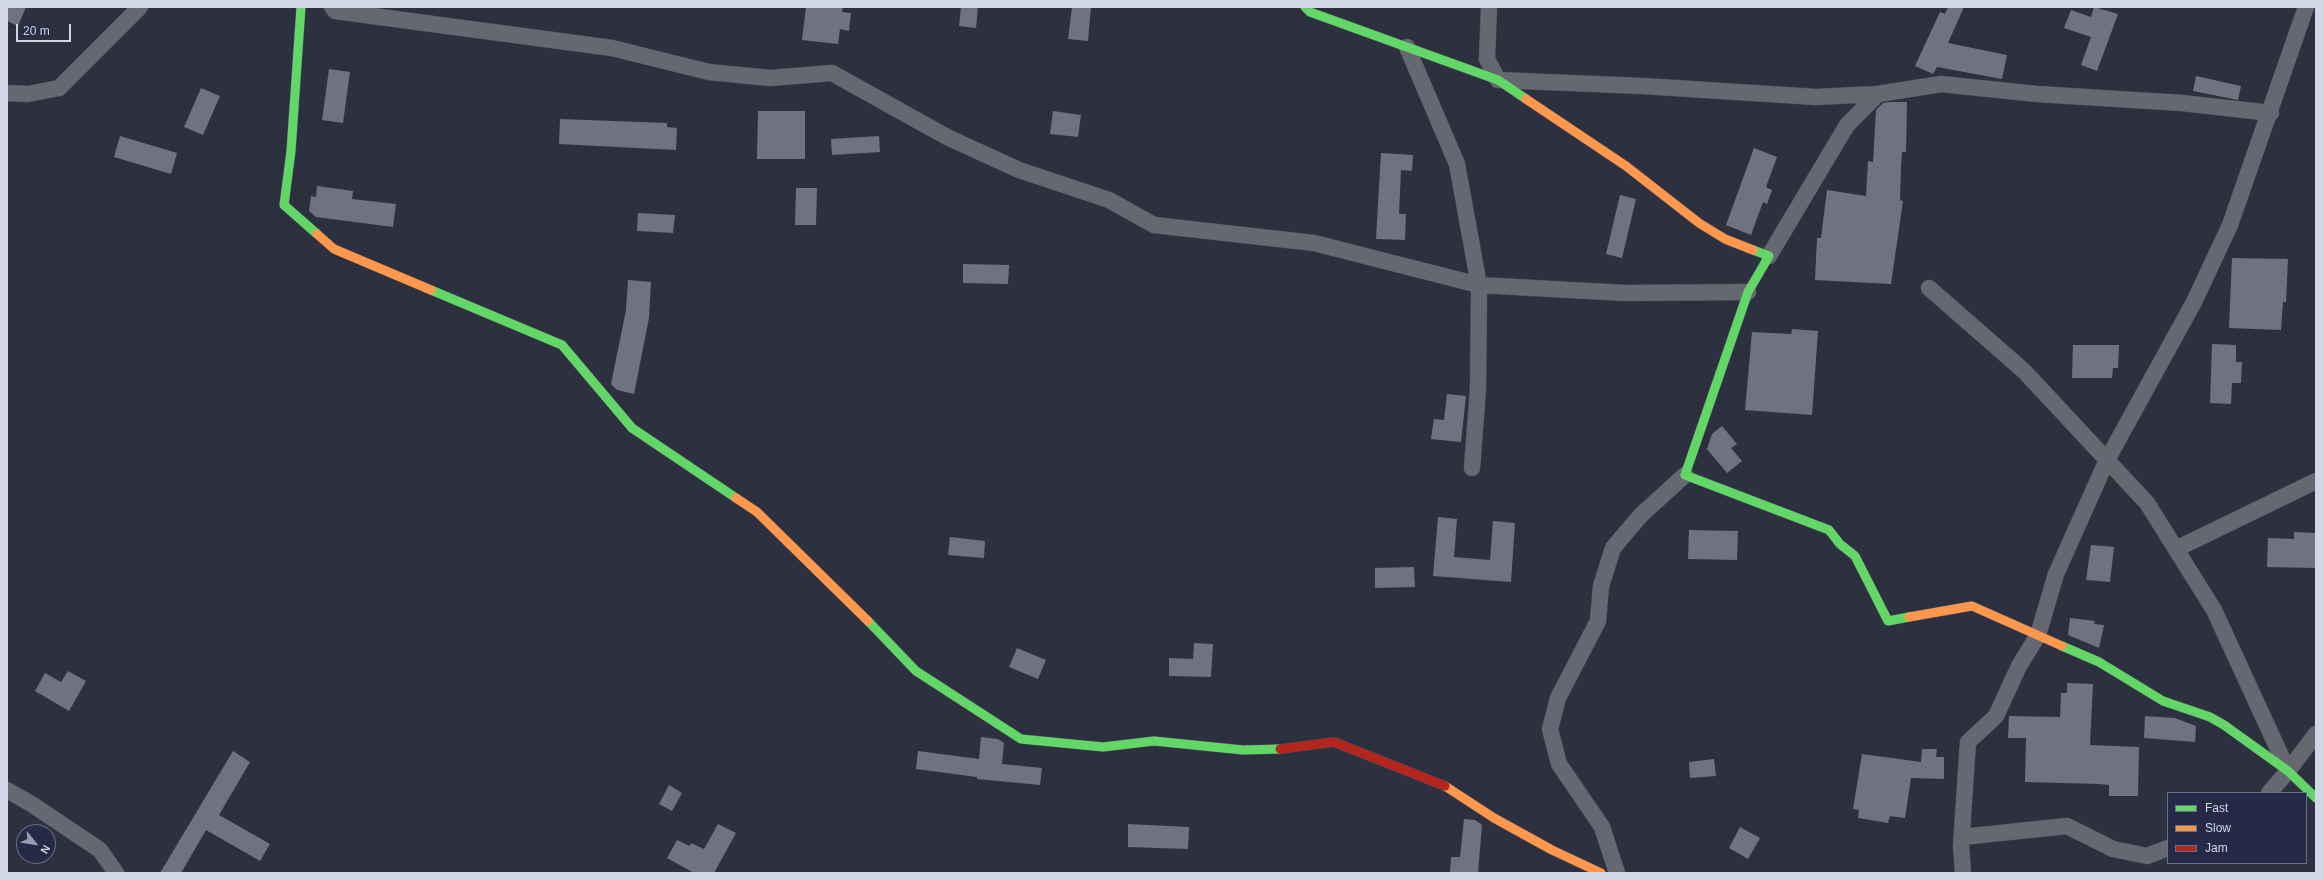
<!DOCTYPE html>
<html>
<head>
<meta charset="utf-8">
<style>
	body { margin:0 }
	#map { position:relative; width:2323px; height:880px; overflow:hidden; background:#2d303e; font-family:Arial,sans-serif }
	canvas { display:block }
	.frame { position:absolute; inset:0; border:8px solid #d2d7e8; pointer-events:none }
	.legend { position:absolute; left:2167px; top:792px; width:140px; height:72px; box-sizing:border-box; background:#252b46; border:1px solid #6a7087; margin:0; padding:5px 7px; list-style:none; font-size:12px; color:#d2d7e8 }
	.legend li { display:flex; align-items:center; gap:8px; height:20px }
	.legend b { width:20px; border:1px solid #6a7087 }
	.north { position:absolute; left:16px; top:824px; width:40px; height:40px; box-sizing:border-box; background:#252b46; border:1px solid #6a7087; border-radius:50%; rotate:120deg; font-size:11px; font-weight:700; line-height:16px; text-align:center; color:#d2d7e8 }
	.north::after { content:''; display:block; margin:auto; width:14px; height:18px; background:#989dac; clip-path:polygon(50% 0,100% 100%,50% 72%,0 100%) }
	.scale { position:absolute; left:16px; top:24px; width:55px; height:18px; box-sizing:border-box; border:2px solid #d2d7e8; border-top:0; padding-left:5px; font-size:12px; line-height:14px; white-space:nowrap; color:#d2d7e8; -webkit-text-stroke:3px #252b46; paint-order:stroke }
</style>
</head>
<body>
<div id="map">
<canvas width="2323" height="880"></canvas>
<div class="frame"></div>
<ul class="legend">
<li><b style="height:5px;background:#63d668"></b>Fast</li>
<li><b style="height:5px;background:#ff974d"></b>Slow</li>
<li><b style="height:5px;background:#b3261e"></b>Jam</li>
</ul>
<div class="north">N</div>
<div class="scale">20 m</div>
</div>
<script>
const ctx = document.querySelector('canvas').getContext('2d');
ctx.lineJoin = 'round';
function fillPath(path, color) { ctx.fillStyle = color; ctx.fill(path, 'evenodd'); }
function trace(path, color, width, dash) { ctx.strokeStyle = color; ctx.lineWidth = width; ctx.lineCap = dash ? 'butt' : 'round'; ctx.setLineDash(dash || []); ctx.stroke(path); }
fillPath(new Path2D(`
	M7,7H26L18,26L7,21Z
	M806,7H843L842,12L851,13L849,31L840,29L838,44L802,40Z
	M961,7H978L976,28L959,26Z
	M1072,7H1091L1088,41L1068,39Z
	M1948,7H1964L1948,43L2007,55L2002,79L1937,67L1933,74L1915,66L1940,12L1945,14Z
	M2094,7L2118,14L2097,71L2081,65L2091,37L2064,28L2071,10L2091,17Z
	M329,69L350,72L343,123L322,120Z
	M2196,76L2241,86L2238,100L2193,91Z
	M201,88L220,96L203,135L184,127Z
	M1889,102H1907L1906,152H1902L1901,168L1900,200L1903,201L1891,284L1815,280L1817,238H1821L1827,190L1866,196L1868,161L1873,162L1876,110L1883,103Z
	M758,111H805V159H757Z
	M1053,111L1081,115L1078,137L1050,134Z
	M560,119L667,123V127L677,128L676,150L559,144Z
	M120,136L177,153L171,174L114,157Z
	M879,136L880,152L832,155L831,139Z
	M1754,148L1777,157L1766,187L1772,190L1767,204L1763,202L1751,235L1726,225Z
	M1381,153L1413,155L1412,171L1401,170L1399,214H1406L1405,240L1376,239Z
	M317,186L353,191L352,199L396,204L393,227L316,217L309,211L311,196L316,197Z
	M796,188H817L816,225H795Z
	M1620,195L1636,199L1622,258L1606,254Z
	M638,213L675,215L673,233L637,231Z
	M2232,258L2288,259L2286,302H2283L2281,330L2229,328Z
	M963,264L1009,265L1008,284L963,283Z
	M628,280L651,282L649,318L634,394L617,390L611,384L626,310Z
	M1792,329L1818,331L1812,415L1745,410L1752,332L1791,334Z
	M2212,344L2236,345V362H2242L2241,383H2232L2231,404L2210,403Z
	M2073,345H2119L2118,368H2113L2112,378H2072Z
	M1447,394L1466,396L1461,442L1431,439L1434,419L1444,420Z
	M1722,426L1737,444L1731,448L1742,461L1727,473L1707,449L1712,434Z
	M1438,517L1457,519L1454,557L1490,560L1493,521L1515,523L1511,582L1433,576Z
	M1689,530L1738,531L1737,560L1688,559Z
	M2294,532L2316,533V568L2267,567L2268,538L2294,539Z
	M950,537L985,541L984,558L948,555Z
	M2091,545L2114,547L2110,582L2086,580Z
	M1414,567L1415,587L1375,588V568Z
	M2070,618L2095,621L2094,624L2104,625L2099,648L2068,635Z
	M1194,643L1213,644L1211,677L1169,676V658L1193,659Z
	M1017,648L1046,660L1038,679L1009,667Z
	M68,671L86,681L69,711L35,691L45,673L61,682Z
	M2067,683L2093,684L2090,745L2139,747L2138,796H2109V785L2099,784L2025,782L2026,738H2008L2009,716L2060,717L2061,693H2067Z
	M2145,716L2175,718L2196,726L2195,742L2144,738Z
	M981,737L998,739L1004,743L1002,764L1042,768L1040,785L977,779V777L916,769L918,751L979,759Z
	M1922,749H1937L1936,757H1944V779L1911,778L1905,818L1890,816L1888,823L1858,818L1859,810L1853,809L1862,754L1921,762Z
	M233,751L250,762L219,815L270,844L260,861L206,830L181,873H160Z
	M1714,759L1716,776L1690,778L1689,762Z
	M669,785L682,793L672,811L659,804Z
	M1464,819L1475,820L1482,825L1478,873H1450L1451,857H1460Z
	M718,824L736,833L714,873H694L667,858L677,840L690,846L691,843L704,849Z
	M1128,824L1189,827L1188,849L1128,847Z
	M1740,827L1760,838L1748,859L1729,848Z`), '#70737f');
const street = new Path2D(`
	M332,7L335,11L612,48L709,72L770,78L832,73L947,137L1019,170L1109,200L1154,225L1314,243L1479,285L1625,293L1748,292
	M1489,7L1487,59L1498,80L1643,86L1816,97L1878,94
	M1407,47L1457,164L1479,285L1478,389L1472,468
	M7,93L28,94L59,88L140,7
	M1769,256L1847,125L1878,94L1941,84L2037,94L2182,103L2271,113
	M1929,288L2024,371L2147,503L2214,610L2288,771
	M2176,549L2316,481
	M7,790L33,805L100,850L116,873
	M2269,793L2288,771L2316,734
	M1962,837L2067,826L2113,849L2147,856L2168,848
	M1617,873L1602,827L1559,764L1550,729L1558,698L1598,621L1601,586L1613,548L1641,515L1685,475
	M1963,873L1961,846L1968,742L1996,716L2019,666L2038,635L2056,574L2107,460L2194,302L2230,225L2306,7`);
const fast = new Path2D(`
	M301,7L291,151L284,205L317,234
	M1305,7L1310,12L1498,80L1526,99
	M1753,250L1769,256L1748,292L1685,475L1829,530L1840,544L1855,556L1888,621L1909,617
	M431,290L562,345L632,428L736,498
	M868,621L916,671L1021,739L1103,747L1154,741L1243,750L1280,749
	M2062,646L2099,662L2163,701L2210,717L2224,725L2288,771L2316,798`);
const slow = new Path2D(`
	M1526,99L1626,166L1699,223L1725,239L1753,250
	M317,234L334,249L431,290
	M736,498L757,512L868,621
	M1909,617L1972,606L2062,646
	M1445,786L1494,818L1552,850L1601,873`);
const jam = new Path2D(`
	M1280,749L1334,742L1445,786`);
trace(street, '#494c58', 17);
trace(fast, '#494c58', 10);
trace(slow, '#494c58', 10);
trace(jam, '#494c58', 10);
trace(street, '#666871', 16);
trace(fast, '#63d668', 9);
trace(slow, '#ff974d', 9);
trace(jam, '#b3261e', 9);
</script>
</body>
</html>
